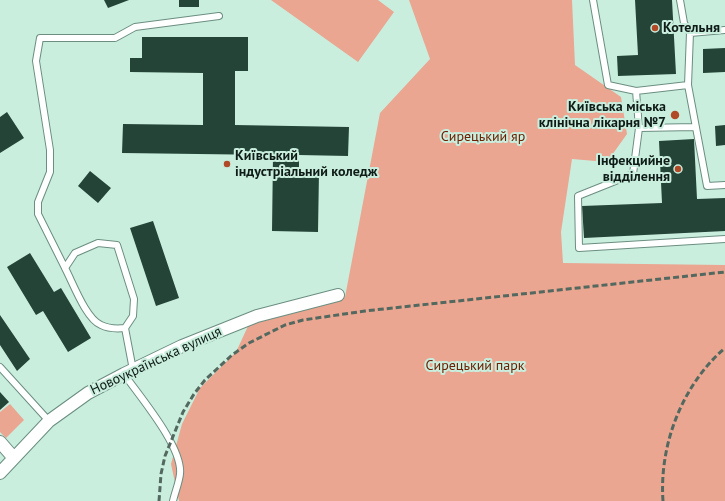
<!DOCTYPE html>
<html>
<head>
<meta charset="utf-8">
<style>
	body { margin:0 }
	canvas { display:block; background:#c9eede }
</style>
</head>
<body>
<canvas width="725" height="501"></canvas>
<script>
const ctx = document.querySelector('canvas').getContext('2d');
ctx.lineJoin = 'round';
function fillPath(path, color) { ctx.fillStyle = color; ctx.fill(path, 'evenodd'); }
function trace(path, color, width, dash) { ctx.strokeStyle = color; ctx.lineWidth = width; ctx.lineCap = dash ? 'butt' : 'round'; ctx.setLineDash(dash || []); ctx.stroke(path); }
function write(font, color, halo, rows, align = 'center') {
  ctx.font = font + ' "PT Sans",sans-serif'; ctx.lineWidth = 4; ctx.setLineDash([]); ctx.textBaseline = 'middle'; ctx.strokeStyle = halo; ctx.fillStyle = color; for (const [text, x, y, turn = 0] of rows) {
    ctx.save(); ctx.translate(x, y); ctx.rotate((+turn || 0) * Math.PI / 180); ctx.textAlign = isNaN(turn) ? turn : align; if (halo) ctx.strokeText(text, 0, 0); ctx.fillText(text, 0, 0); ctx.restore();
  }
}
fillPath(new Path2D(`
	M271,0H378L394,12L358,62Z
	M409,0H572L575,65L621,97L627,134L607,162L572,159L561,232L563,263L725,265V501H179L171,464L182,424L200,388L236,352L249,324L345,297L380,113L430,59Z
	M10,404L24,420L6,438L0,432V412Z`), '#eaa691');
fillPath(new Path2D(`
	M104,0H129L108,8Z
	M179,0H199V7H179Z
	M635,0H672L676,74L618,76L617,56L638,55Z
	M142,37H248V71H235V125L349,127L348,156L299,155V172H319L318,232L272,231L273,155L122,153L123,124L203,125V73L130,72V58H142Z
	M725,48V72L703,73V49Z
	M7,112L24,138L0,153V117Z
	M725,125V145L716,146L715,126Z
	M694,139L697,199L725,198V231L584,238L582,206L662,203L659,141Z
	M90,171L111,188L98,203L78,186Z
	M153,221L179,298L156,306L130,228Z
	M30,253L54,292L61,288L91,338L68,352L43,311L36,315L7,267Z
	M0,315L30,359L17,371L0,345Z
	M0,392L9,402L0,410Z`), '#244438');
const service = new Path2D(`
	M593,0L608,85L636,91L688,85L707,186L725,185
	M680,0L684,23L690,33L688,85
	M690,33L725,30
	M636,91L639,128L633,174L578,196L579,248L725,239
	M639,128L696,127
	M65,268L38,214V202L50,172V150L36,61L40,38H115L135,27L219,16
	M125,328C116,329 109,329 101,325C86,319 73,283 65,268L75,253L98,243L117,245L134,299L133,316L125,328L133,370
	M0,367L49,421
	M124,374C140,397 183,447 180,474C179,483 175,492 173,501`);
const minor = new Path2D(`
	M0,442L13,457
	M0,473L49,421L88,393L124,374L182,346L257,316L338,295`);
trace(service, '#6b8e80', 8);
trace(minor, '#6b8e80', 14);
trace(service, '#fff', 6);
trace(minor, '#fff', 12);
trace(new Path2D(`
	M159,501L161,474L165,456L183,412L194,394L205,380L232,355L249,343L285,325L303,320L365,311L725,272
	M663,501C659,445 682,385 725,348`), '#536960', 3, [6, 3]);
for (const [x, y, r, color] of [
	[655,28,4,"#b14927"],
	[675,115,5,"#b14927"],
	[227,164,4,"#b14927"],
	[678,169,4,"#b14927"]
]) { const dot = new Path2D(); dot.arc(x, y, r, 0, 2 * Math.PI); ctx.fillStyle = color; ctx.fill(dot); trace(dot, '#c9eede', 1.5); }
write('bold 14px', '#0e1b16', '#c9eede', [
	["Котельня",663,28],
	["Київська міська",666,107,"right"],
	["клінічна лікарня №7",666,123,"right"],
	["Київський",235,156],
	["індустріальний коледж",235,172],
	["Інфекцийне",670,161,"right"],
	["відділення",670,177,"right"]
], 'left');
write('14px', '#6d2003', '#c9eede', [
	["Сирецький яр",483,137],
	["Сирецький парк",475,366]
]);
write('14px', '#0e1b16', '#c9eede', [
	["Новоукраїнська вулиця",156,361,-25]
]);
</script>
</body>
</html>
